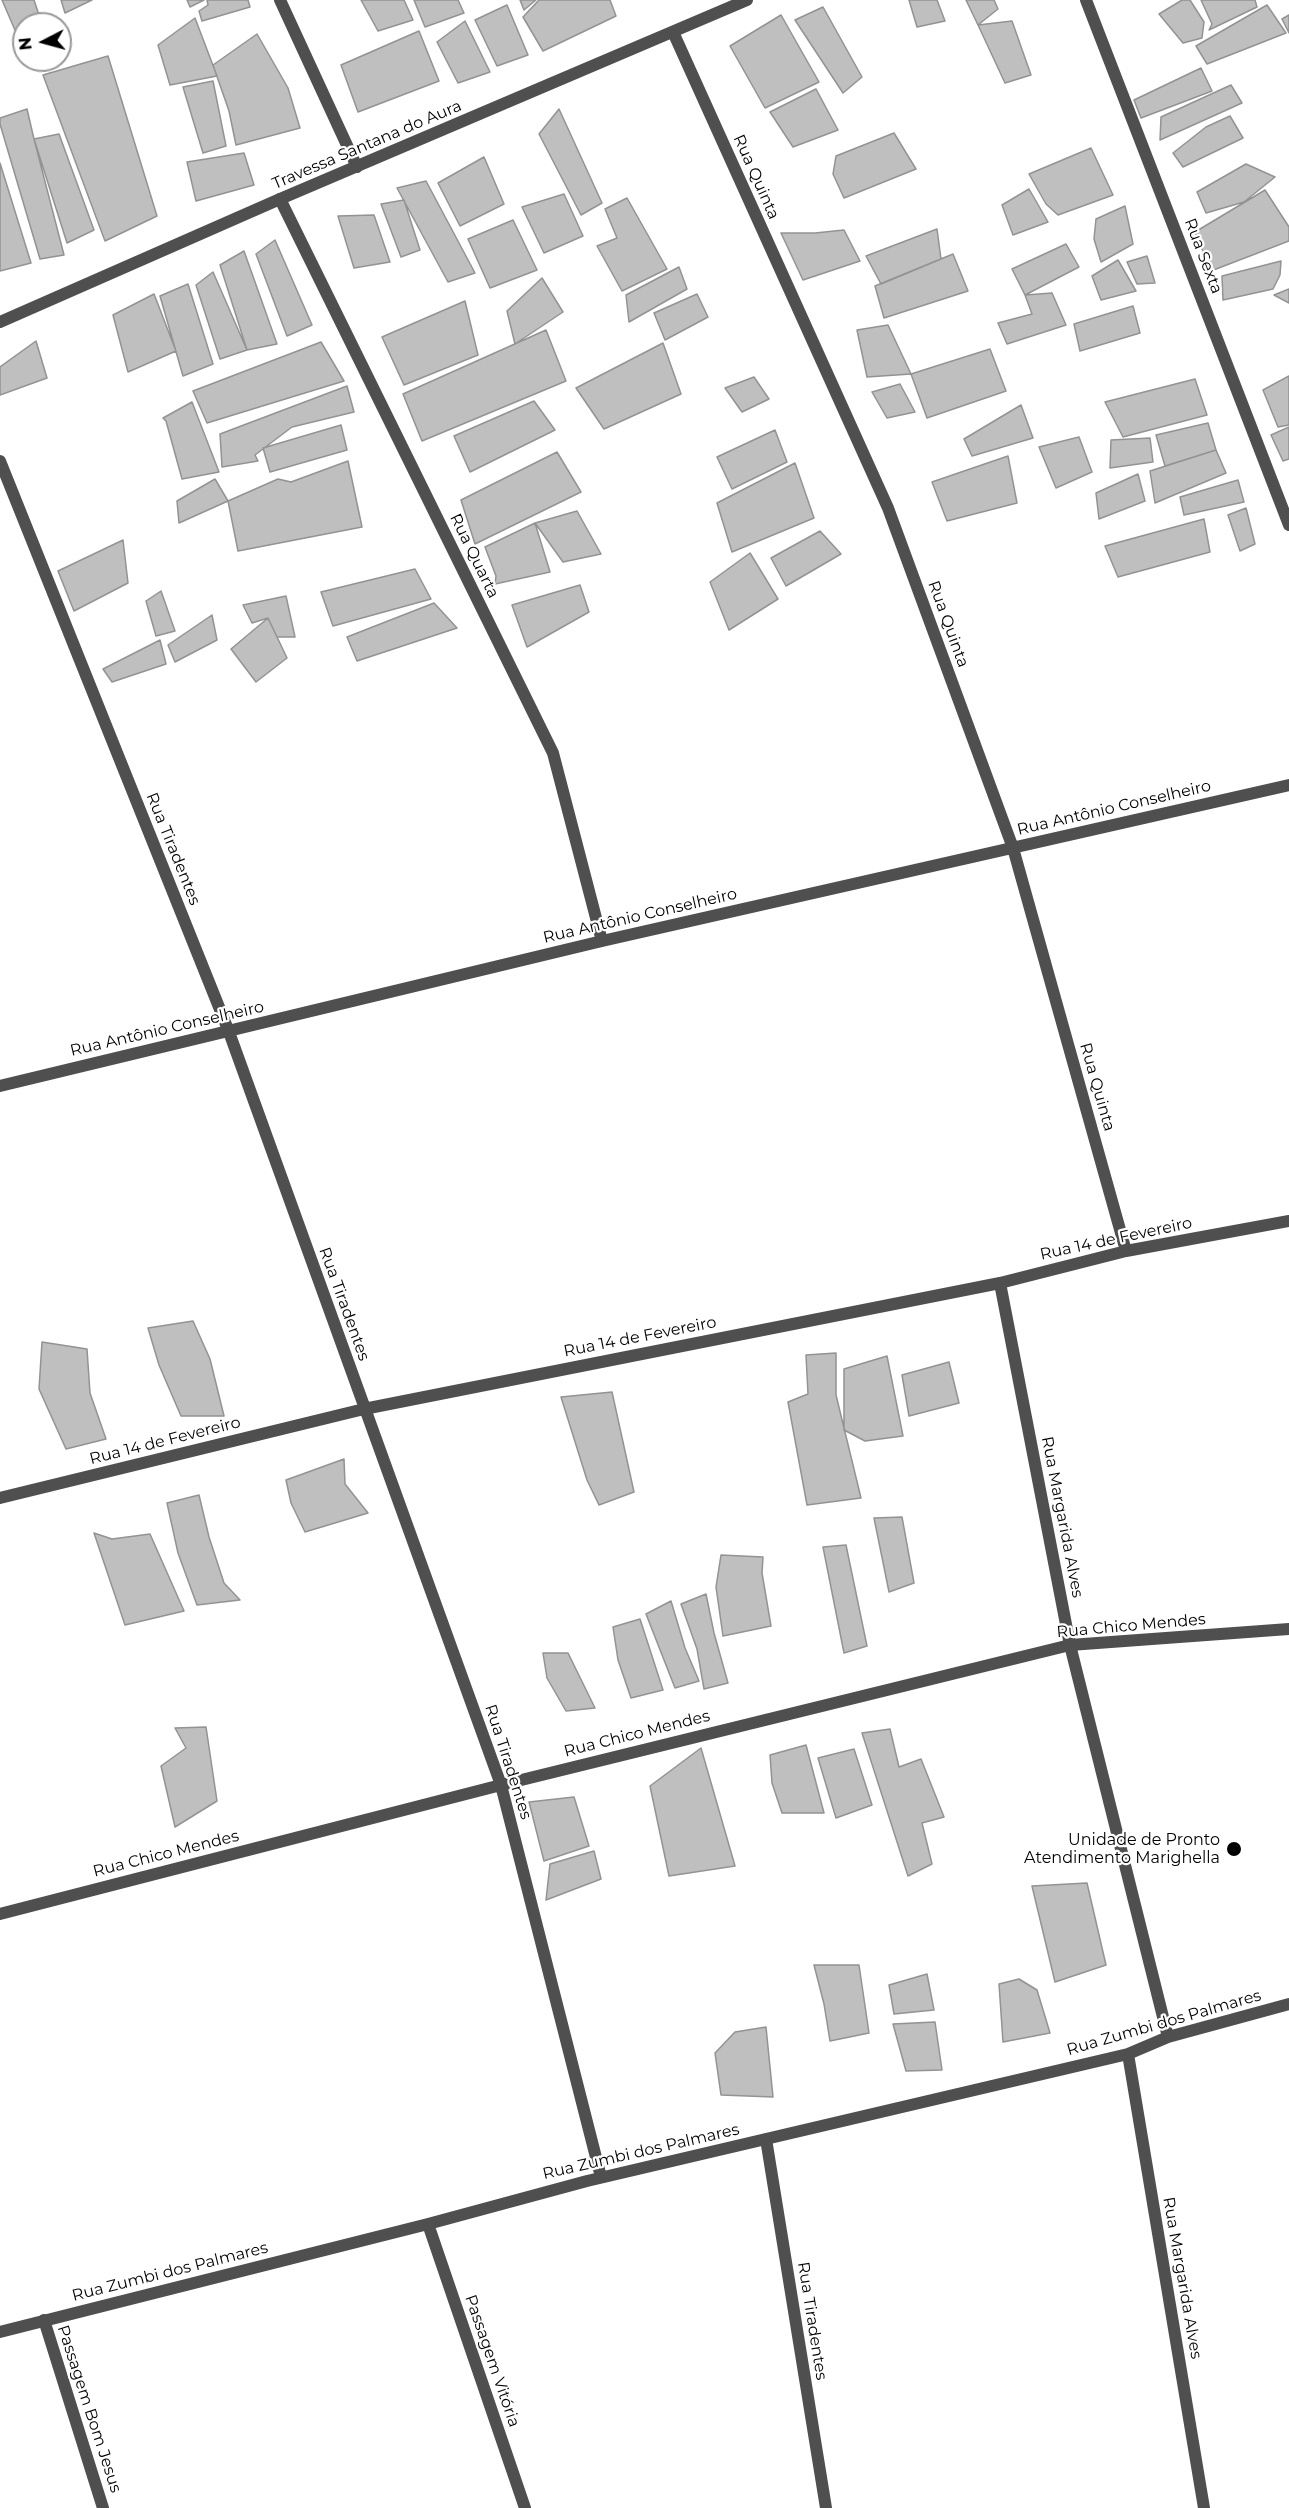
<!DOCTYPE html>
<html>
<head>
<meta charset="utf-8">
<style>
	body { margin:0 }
	#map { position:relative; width:1289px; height:2508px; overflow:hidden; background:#fff; font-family:Montserrat,sans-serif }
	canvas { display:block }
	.north { position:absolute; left:12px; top:12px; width:60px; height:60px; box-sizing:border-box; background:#fff; border:2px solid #999; border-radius:50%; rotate:264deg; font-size:16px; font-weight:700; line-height:24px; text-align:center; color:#000 }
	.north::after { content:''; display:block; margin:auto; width:21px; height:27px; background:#000; clip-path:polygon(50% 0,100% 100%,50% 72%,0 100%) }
</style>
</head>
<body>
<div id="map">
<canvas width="1289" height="2508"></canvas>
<div class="north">N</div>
</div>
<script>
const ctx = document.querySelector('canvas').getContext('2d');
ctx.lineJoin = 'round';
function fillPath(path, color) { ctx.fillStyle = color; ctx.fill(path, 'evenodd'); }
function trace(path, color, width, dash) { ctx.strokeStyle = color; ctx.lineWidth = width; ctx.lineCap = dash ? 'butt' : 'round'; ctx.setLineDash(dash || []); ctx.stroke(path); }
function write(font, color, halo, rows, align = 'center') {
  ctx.font = font + ' Montserrat,sans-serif'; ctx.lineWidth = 4.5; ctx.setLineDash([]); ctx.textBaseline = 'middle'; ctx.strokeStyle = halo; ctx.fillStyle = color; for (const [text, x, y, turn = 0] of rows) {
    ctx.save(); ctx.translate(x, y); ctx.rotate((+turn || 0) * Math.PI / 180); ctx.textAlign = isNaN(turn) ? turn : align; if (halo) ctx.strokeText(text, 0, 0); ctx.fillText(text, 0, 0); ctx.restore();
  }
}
const building = new Path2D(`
	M2,0H34L42,24H24V51Z
	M61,0H92L65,13Z
	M187,0H204L190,7Z
	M207,0H248L250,7L202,21L199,11L208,5Z
	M361,0H404L413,20L378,31Z
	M414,0H458L464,13L425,27Z
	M520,0H536L524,10Z
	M539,0H610L616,16L543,51L523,17Z
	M909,0H937L945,21L917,27Z
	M966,0H994L998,9L978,25Z
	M1182,0H1190L1204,22L1202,38L1183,43L1159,14Z
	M1201,0H1255L1257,7L1209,30L1212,24Z
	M507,5L528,55L497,66L475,20Z
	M1267,5L1286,33L1207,64L1196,46Z
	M823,7L862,77L843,93L795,20Z
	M781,15L819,82L765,108L730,46Z
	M1289,15V33L1282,19Z
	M195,18L217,76L170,85L158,45Z
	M465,21L490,72L458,83L437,42Z
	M1012,21L1031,75L1005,83L978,25Z
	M419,31L439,81L358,112L341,65Z
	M257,34L288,88L300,128L236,145L229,111L213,65Z
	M108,56L157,216L105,241L43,75Z
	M1201,68L1212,91L1141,118L1134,100Z
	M213,81L226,146L203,153L183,87Z
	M1231,85L1242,103L1160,140L1161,117Z
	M816,89L838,130L793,147L770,112Z
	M27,109L34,139L64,255L40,259L0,124V118Z
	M559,109L602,203L581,215L539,134Z
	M1230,116L1243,138L1183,167L1173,153L1206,127Z
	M894,133L916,169L844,198L833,174L836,156Z
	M59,134L94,230L67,243L34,139Z
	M1091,148L1113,195L1058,215L1046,204L1029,174Z
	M244,153L254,185L196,201L187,162Z
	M484,157L504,204L460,226L438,183Z
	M0,163L31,263L0,271Z
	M1246,164L1275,177L1244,202L1206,213L1197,192Z
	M426,181L475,273L448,282L397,188Z
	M1029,189L1048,222L1013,235L1002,205Z
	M1265,190L1289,227V241L1211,271L1195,232Z
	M564,194L583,236L544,253L522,207Z
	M627,198L667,269L622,291L597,246L617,238L605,209Z
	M404,200L420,250L401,257L381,204Z
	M1125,206L1133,244L1101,262L1094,239L1096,219Z
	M374,215L390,262L354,268L338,216Z
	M513,220L537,270L490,288L468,239Z
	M937,229L941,259L881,284L866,256Z
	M844,230L860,261L803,280L781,233H815Z
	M275,240L312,325L287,336L256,254Z
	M1066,244L1079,267L1025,295L1012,269Z
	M244,251L277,344L247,350L220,265Z
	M953,254L968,291L884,318L875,286Z
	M1147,256L1155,283L1137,284L1127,262Z
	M1118,260L1136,291L1101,300L1092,276Z
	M1281,261L1280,275L1273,289L1223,300L1222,276Z
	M679,267L687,289L629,322L626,295Z
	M213,272L247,350L220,359L196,285Z
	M542,278L563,312L515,344L507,311Z
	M188,284L213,364L183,376L160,296Z
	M1289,289V303L1274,295Z
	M1052,293L1066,325L1007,344L998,323L1032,314L1025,295Z
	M154,294L176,351L128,372L113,315Z
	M697,294L708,317L665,340L654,313Z
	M465,301L478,355L404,385L382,337Z
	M1133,306L1140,333L1080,351L1074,324Z
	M888,325L911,374L867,377L857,330Z
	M546,330L566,381L422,441L403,394Z
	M36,341L47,378L0,395V367Z
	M321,342L344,381L207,423L193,391Z
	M663,343L681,394L604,429L576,388Z
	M990,349L1006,391L927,418L911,374Z
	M1289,376V425L1278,427L1263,390Z
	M754,377L769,399L742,412L725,388Z
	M1195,379L1207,415L1123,437L1105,402Z
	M900,384L915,412L887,418L872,392Z
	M347,386L354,412L292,427L255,455L258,461L222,467L220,434Z
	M534,401L555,430L470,472L454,436Z
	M192,402L219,472L182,479L166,421L163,418Z
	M1021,405L1033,438L972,456L964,439Z
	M1208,423L1216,450L1165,466L1156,435Z
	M341,425L347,450L270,472L263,448Z
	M1289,427V459L1283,461L1271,435Z
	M775,430L787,462L732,489L717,457Z
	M1079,437L1092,472L1056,488L1039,447Z
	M1150,438L1153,462L1110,468L1111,440Z
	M1216,450L1226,473L1155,503L1150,471Z
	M557,452L581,492L475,544L461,500Z
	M1008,456L1017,503L947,521L932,482Z
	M348,461L362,527L238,551L228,501L278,479L291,482Z
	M795,463L814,518L732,552L717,503Z
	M1138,474L1145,501L1099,519L1096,493Z
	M215,479L228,501L179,523L177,501Z
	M1238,480L1244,502L1184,515L1180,497Z
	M1246,508L1255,544L1240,551L1228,515Z
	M577,511L601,554L563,562L535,523Z
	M1204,519L1210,552L1118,577L1105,546Z
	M535,523L550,572L495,584L496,576L485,547Z
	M820,531L841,554L786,586L771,558Z
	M123,540L128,583L74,611L58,571Z
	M750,553L778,599L729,630L710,582Z
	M415,569L431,599L333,626L321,592Z
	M580,585L589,612L527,647L512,605Z
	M161,591L175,631L156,636L146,601Z
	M286,596L295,637H277L268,618L252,623L243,605Z
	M434,603L457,628L357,661L347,637Z
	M212,615L217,640L175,662L168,645Z
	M268,618L287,658L256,682L231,649Z
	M160,640L166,664L112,682L103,669Z
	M193,1321L210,1359L224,1416H181L159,1365L148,1328Z
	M42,1342L87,1349L90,1393L106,1439L66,1449L39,1389Z
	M836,1353V1395L861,1498L807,1505L788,1402L808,1394L806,1355Z
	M887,1356L903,1436L865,1441L844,1430V1369Z
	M949,1362L959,1403L909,1416L902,1375Z
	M612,1392L634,1492L599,1505L587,1480L561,1397Z
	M344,1459L345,1484L368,1513L305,1532L291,1503L286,1480Z
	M199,1495L209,1537L224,1583L240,1600L197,1605L178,1553L167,1503Z
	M902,1517L914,1583L889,1592L874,1518Z
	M94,1533L112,1539L150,1534L184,1611L125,1625Z
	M846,1545L867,1646L844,1653L823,1547Z
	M721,1555L763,1557L762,1573L771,1626L723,1636L716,1587Z
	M706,1594L714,1633L728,1683L704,1689L697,1649L681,1604Z
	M671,1601L685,1648L699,1681L675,1688L646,1614Z
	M640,1619L663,1690L631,1698L618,1660L613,1627Z
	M543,1653H568L595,1708L566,1711L547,1678Z
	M206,1727L217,1801L175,1827L161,1766L186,1748L175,1728Z
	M890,1729L899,1767L921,1759L944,1817L922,1823L932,1864L908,1876L862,1733Z
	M806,1745L824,1813H782L772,1783L770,1755Z
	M701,1748L735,1866L669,1876L650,1786Z
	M854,1749L872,1805L836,1818L818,1758Z
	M574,1797L589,1846L544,1861L529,1802Z
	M594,1851L601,1879L546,1900L550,1864Z
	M1087,1883L1106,1965L1055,1982L1032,1886Z
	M814,1965H859L869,2033L830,2041L824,2004Z
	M927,1974L934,2010L894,2014L889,1985Z
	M1019,1979L1037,1990L1050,2033L1003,2042L999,1984Z
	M935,2022L942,2070L906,2071L893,2024Z
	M766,2027L773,2097L721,2095L715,2053L735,2032Z`);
fillPath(building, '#bfbfbf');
trace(building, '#939393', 1.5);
trace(new Path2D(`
	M280,0L357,167
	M1086,0L1289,525
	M673,32L888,508L1013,848L1126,1251
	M280,199L553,753L602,941
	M0,461L229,1032L501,1785L601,2177
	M0,1086L602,941L1289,785
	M1000,1283L1070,1645L1168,2037
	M0,1498L364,1409L1000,1283L1126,1251L1289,1221
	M0,1914L501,1785L1070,1645L1289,1629
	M1128,2054L1204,2508
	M766,2139L826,2508
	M428,2224L525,2508
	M44,2320L103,2508
	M0,2332L428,2224L587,2181L1128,2054L1168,2037L1289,2004`), '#4f4f4f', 12);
trace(new Path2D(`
	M0,322L280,199L747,0`), '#4f4f4f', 12);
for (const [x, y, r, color] of [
	[1234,1849,8,"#000"]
]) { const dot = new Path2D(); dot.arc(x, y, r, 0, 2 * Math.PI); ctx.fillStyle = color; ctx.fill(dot); trace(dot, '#fff', 2); }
write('16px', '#000', '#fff', [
	["Travessa Santana do Aura",367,145,-23],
	["Rua Quinta",756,177,66],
	["Rua Sexta",1203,256,69],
	["Rua Quarta",474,556,64],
	["Rua Quinta",948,624,70],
	["Rua Antônio Conselheiro",1114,808,-13],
	["Rua Tiradentes",173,849,68],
	["Rua Antônio Conselheiro",640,916,-13],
	["Rua Antônio Conselheiro",167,1029,-13],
	["Rua Quinta",1097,1087,74],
	["Rua 14 de Fevereiro",1116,1239,-12],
	["Rua Tiradentes",344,1304,70],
	["Rua 14 de Fevereiro",640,1337,-11],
	["Rua 14 de Fevereiro",165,1441,-14],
	["Rua Margarida Alves",1062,1517,79],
	["Rua Chico Mendes",1131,1626,-5],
	["Rua Chico Mendes",637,1734,-14],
	["Rua Tiradentes",508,1762,72],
	["Rua Chico Mendes",166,1854,-14],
	["Rua Zumbi dos Palmares",1164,2023,-16],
	["Rua Zumbi dos Palmares",641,2152,-13],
	["Rua Zumbi dos Palmares",170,2272,-14],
	["Rua Margarida Alves",1182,2278,80],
	["Rua Tiradentes",812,2321,81],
	["Passagem Vitória",492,2361,71],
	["Passagem Bom Jesus",89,2409,72]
]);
write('16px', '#000', '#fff', [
	["Unidade de Pronto",1220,1840],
	["Atendimento Marighella",1220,1858]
], 'right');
</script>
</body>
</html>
